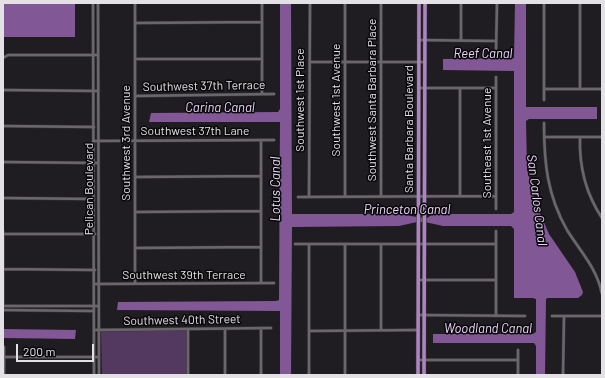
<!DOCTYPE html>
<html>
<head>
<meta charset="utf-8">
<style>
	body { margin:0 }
	#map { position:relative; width:605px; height:378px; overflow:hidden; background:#201d22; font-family:Barlow,sans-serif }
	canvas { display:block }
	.frame { position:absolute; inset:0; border:4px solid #e4e1e5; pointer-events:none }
	.scale { position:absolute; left:16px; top:344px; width:78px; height:18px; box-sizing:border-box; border:2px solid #e4e1e5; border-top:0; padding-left:5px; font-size:12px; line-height:14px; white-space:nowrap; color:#e4e1e5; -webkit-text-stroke:3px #09080a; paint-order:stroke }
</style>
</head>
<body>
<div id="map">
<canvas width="605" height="378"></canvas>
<div class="frame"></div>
<div class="scale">200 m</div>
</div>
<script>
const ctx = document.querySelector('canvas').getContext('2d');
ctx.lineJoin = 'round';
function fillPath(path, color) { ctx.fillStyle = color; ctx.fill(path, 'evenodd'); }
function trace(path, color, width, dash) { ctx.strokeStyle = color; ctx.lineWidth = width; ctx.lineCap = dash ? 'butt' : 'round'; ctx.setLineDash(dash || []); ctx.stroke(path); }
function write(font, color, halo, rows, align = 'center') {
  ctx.font = font + ' Barlow,sans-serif'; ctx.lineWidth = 3; ctx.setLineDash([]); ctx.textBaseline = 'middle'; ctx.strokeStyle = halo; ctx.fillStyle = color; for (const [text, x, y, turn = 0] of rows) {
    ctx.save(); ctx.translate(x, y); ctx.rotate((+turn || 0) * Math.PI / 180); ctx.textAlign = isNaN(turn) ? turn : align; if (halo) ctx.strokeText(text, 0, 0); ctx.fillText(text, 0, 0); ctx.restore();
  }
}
fillPath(new Path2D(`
	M188,329V375H102L101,330Z`), '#533960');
fillPath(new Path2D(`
	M3,3H75V37H3Z
	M280,3H291L292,214H399L417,217L427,218L433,214H511L514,212V71L443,70V59L514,58L515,3H526V107H597V119H529L526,121L527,169L536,204L549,234L575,272L583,292L582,295L578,298H548L546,299L545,375H536V346L534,343H433V334H533L536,332V299L533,298H514V229L511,226H443L425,222H417L399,226L292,227L291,375H280V311L117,310L118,302L276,301L279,300L280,122H149L151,113L278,112L280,109Z
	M3,329L76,330L75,339L3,338Z`), '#815796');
const minor = new Path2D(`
	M93,3L94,375
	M98,3L99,375
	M135,3V284
	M580,3V89
	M135,23L262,22
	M419,40L496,41
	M461,40V3
	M496,53L497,3
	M3,58L8,55H98
	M135,59H262
	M310,62H425
	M419,88H496
	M544,89H602
	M3,90L98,91
	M262,94V3
	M135,96L274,94
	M544,100V3
	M544,123C544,162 547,195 567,230C580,251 597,268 602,294
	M3,126L94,127
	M544,137H602
	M580,137C579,166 586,194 602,218
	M93,141L274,140
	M3,162L98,163
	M135,177L261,176
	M309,196L310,3
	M345,196V3
	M381,196V3
	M460,196V88
	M298,197L496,196
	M3,198L94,199
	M496,209V77
	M135,212L261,211
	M3,231V307
	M3,234H95
	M295,244H496
	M345,244V375
	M381,244V330
	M135,248L261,247
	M3,269L95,270
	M418,280H496
	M261,283V140
	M94,284L274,283
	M3,306H98
	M3,310L94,311
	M418,315L525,316
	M496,316V231
	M552,316H602
	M261,328V375
	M188,329V375
	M225,329V375
	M94,330L271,328
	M309,331L418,330
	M4,347V375
	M4,357H99
	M418,360H518
	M309,375V244
	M518,375V350
	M563,375L564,316`);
const major = new Path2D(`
	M418,375L419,3
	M424,375L425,3`);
trace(minor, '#3a373c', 3.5);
trace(major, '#3a373c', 4.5);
trace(minor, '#6a666c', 2.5);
trace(major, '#ad83c2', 3.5);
write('12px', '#e4e1e5', '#09080a', [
	["Southwest 37th Terrace",204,86,-1],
	["Southwest 1st Place",300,100,-90],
	["Southwest 1st Avenue",336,100,-90],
	["Southwest Santa Barbara Place",372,100,-90],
	["Santa Barbara Boulevard",409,129,-90],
	["Southwest 37th Lane",195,131],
	["Southwest 3rd Avenue",126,143,-90],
	["Southeast 1st Avenue",487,143,-90],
	["Pelican Boulevard",89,189,-90],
	["Southwest 39th Terrace",184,275],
	["Southwest 40th Street",182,320,-1]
]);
write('italic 13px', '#ecd5f9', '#09080a', [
	["Reef Canal",483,54],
	["Carina Canal",220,108],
	["Lotus Canal",276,189,-90],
	["San Carlos Canal",537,200,83],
	["Princeton Canal",407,210],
	["Woodland Canal",488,329]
]);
</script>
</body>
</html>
